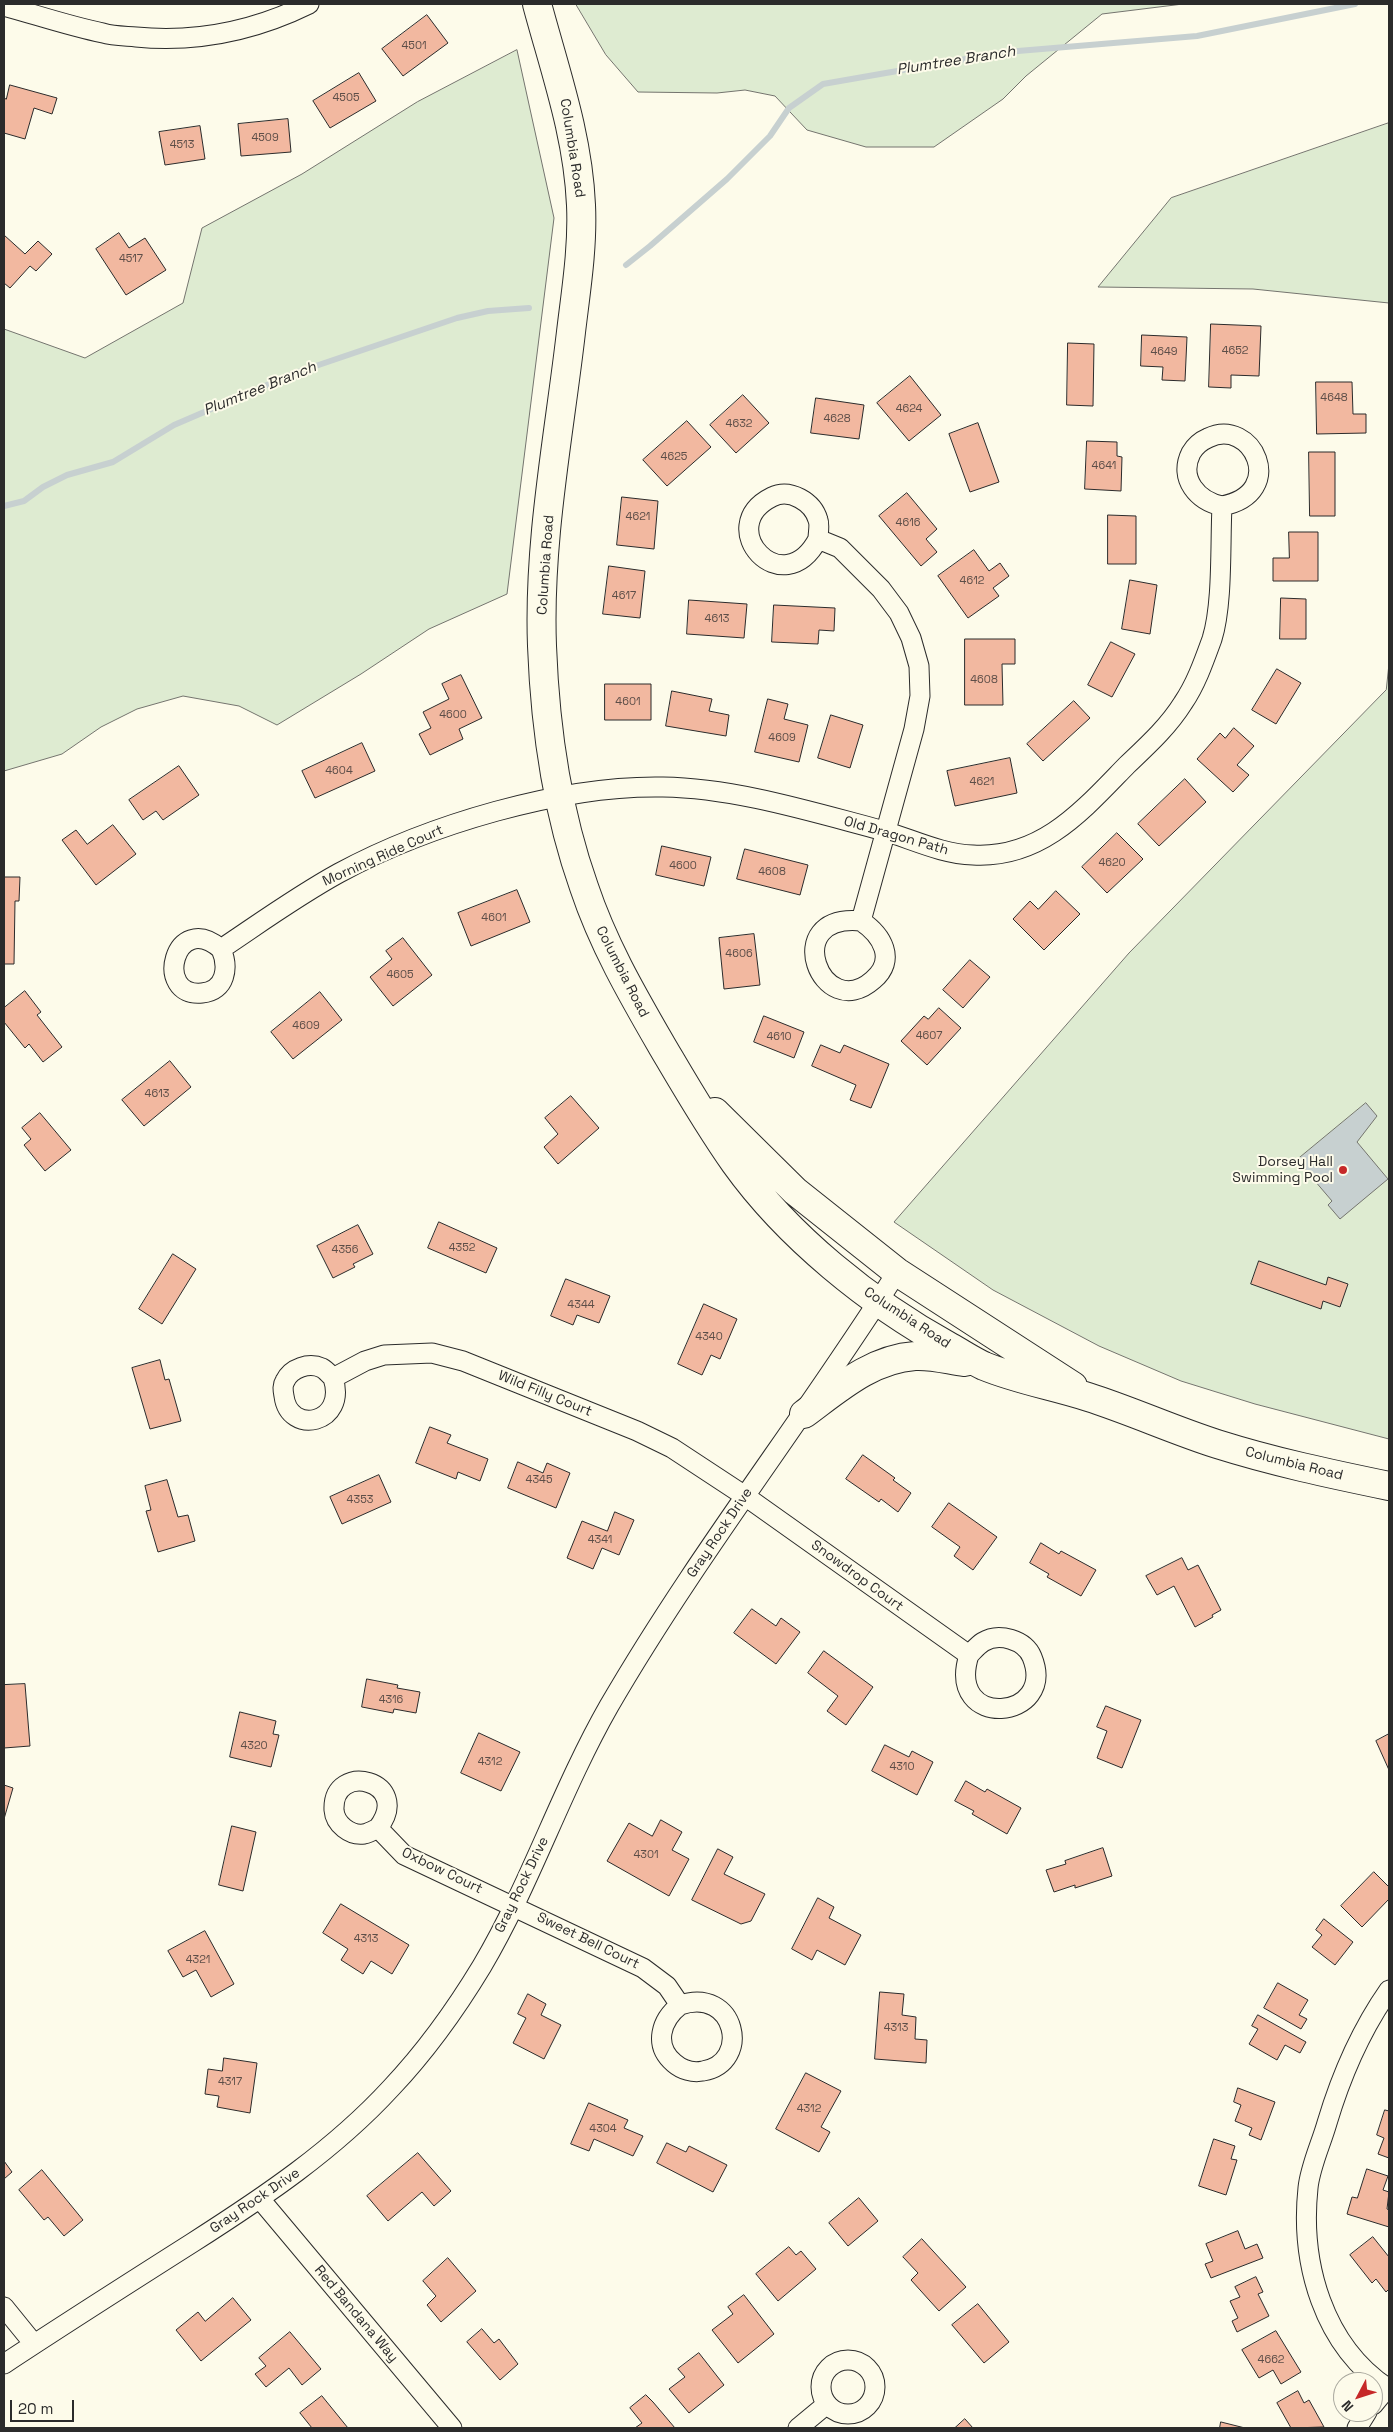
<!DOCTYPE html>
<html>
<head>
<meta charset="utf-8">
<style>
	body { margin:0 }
	#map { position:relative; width:1393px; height:2432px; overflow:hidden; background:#fdfbea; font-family:"Space Grotesk",sans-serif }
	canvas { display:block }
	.frame { position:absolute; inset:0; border:5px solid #2b2b2b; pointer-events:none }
	.north { position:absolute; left:1333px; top:2372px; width:50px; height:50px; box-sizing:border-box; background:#fdfbea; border:1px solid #a9a89e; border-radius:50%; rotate:230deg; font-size:14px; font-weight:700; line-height:20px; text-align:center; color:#2b2b2b }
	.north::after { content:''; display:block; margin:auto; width:18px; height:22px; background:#c62828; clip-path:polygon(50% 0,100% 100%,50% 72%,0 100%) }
	.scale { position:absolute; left:10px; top:2400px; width:64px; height:22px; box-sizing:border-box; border:2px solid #2b2b2b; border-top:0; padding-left:6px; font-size:15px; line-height:18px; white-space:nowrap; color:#2b2b2b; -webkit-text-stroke:4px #fdfbea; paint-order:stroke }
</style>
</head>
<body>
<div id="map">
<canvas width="1393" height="2432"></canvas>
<div class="frame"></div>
<div class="north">N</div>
<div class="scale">20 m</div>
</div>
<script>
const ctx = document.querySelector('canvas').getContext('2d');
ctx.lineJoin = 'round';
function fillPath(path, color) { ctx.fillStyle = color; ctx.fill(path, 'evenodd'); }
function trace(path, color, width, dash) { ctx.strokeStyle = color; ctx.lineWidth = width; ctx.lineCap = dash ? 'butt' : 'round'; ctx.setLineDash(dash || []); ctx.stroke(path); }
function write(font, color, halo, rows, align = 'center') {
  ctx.font = font + ' "Space Grotesk",sans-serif'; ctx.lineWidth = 4; ctx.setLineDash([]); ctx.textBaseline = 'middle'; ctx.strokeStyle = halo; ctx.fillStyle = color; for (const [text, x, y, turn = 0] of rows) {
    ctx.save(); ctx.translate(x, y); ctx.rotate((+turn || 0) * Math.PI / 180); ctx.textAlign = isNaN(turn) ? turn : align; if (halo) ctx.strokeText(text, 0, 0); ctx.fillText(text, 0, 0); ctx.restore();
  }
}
const green = new Path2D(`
	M576,4H1183L1102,14L1026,76L1003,99L934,147H866L807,130L775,96L745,90L717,93L638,92L606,55Z
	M517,50L554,218L507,594L429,629L361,674L277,725L239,706L183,696L137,709L101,727L62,754L4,771V329L85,358L183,303L202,228L302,174L417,102Z
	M1389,123V303L1253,289L1098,287L1171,198Z
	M1389,664V1439L1255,1404L1181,1381L1099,1346L993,1290L894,1222L1129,953L1386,690Z`);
fillPath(green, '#deebd1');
trace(green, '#74746e', 1);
const water = new Path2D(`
	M1366,1103L1377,1116L1357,1142L1388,1179L1340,1219L1328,1205L1332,1201L1297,1160Z`);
fillPath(water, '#c7d0d0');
trace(water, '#74746e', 1);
trace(new Path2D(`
	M626,265L650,246L727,179L770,136L789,108L823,84L1006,52L1197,36L1355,4
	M4,506L24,501L43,487L67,475L113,462L174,425L295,373L457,318L488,311L529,308`), '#c7d0d0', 6);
const building = new Path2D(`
	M427,15L448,43L403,76L382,49Z
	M359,73L376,101L330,128L313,101Z
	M10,85L57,98L52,114L34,108L25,139L4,133V98L6,99Z
	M288,119L291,152L241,156L238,124Z
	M200,126L205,159L165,165L159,132Z
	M119,233L129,248L145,238L166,270L126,295L96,249Z
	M4,235L25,254L38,241L52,254L36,271L30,266L10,288L4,283Z
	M1211,324L1261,326L1259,376L1231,375V388L1209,387Z
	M1142,335L1187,337L1185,381L1162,380L1163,367L1141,366Z
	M1068,343L1094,344L1093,406L1067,405Z
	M910,376L941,415L909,441L877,403Z
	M1316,382H1352L1353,414H1366V433L1317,434Z
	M743,395L769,423L736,453L710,425Z
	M816,398L864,405L859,439L811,433Z
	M687,421L711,447L667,486L643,460Z
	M978,423L999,482L970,492L949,434Z
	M1087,441L1117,442V456L1122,457L1121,491L1085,489Z
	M1309,452H1335V516H1310Z
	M907,493L937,529L926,539L937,552L921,566L879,516Z
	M622,497L658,501L654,549L617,545Z
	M1108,515L1136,516V564H1108Z
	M1289,532H1318V581H1273V558H1289Z
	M974,550L989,571L1000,563L1009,576L993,588L999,596L968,618L938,576Z
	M609,566L645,571L640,618L603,614Z
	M1130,580L1157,585L1150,634L1122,629Z
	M1281,598L1306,599V639H1280Z
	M689,600L747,604L744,638L687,634Z
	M774,605L835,608L834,631L819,630L818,644L772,642Z
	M965,639H1015V664H1002L1003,705H965Z
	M1111,642L1135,654L1112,697L1088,685Z
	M1277,669L1301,683L1276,724L1252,710Z
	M461,675L482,718L459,729L463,739L430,755L419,734L431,728L423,712L449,699L442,684Z
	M605,684H651V720H605Z
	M672,691L712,699L709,711L729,715L726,736L666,726Z
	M768,699L788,704L784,719L808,725L799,762L755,752Z
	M1074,701L1090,718L1043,761L1027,744Z
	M831,715L863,725L850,768L818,758Z
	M1234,728L1254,746L1237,765L1249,775L1233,792L1197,759L1220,733L1225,738Z
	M362,743L375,771L315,798L302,771Z
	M1010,758L1017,793L955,806L947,771Z
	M179,766L199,795L163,820L156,811L143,820L129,800Z
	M1185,779L1206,802L1159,846L1138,824Z
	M113,825L136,854L96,885L62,840L76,830L87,844Z
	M1117,833L1143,859L1107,893L1082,867Z
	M662,846L711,857L704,886L656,875Z
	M745,849L808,865L800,895L737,879Z
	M4,877H20L19,901H15L14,964H4Z
	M517,890L530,922L471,946L458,913Z
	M1056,891L1080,914L1044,950L1013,919L1030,901L1038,909Z
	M754,934L760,985L724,989L719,938Z
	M403,938L432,975L393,1006L370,977L392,959L386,951Z
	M970,960L990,977L963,1008L943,990Z
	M25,991L41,1012L37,1015L62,1047L43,1062L29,1044L25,1048L4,1022V1008Z
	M320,992L342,1020L293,1059L271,1032Z
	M939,1008L961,1028L927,1065L901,1041L924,1016L928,1019Z
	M764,1016L804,1032L794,1058L754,1042Z
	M821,1045L840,1053L844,1045L889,1064L871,1108L850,1100L856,1085L812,1066Z
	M170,1061L191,1087L144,1126L122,1100Z
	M571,1096L599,1128L558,1164L544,1147L558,1134L545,1118Z
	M40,1113L71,1150L45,1171L24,1145L31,1139L22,1128Z
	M439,1222L497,1248L486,1273L428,1248Z
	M358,1225L373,1254L353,1264L355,1267L333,1278L317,1246Z
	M173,1254L196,1269L162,1324L139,1309Z
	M1259,1261L1326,1285L1328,1277L1348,1284L1340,1307L1323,1301L1321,1309L1251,1284Z
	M566,1279L610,1296L599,1323L577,1315L573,1325L551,1316Z
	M704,1304L737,1319L720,1359L711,1355L702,1375L678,1364Z
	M160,1360L165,1380L169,1379L181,1421L150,1429L132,1368Z
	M430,1427L451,1435L447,1443L488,1459L480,1481L458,1472L456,1479L416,1463Z
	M863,1455L895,1478L893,1480L911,1493L898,1512L881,1499L879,1502L846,1479Z
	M518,1462L543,1473L547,1463L570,1473L556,1508L508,1488Z
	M379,1475L391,1502L342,1524L330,1497Z
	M167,1480L178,1517L188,1515L195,1541L158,1552L146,1511L151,1510L145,1486Z
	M949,1503L997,1537L973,1570L954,1556L960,1547L932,1527Z
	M615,1512L634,1520L619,1555L602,1548L593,1569L567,1558L582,1521L607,1531Z
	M1041,1543L1059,1554L1061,1551L1096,1570L1081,1596L1047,1577L1049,1574L1030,1563Z
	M1182,1558L1188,1570L1198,1565L1221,1610L1212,1615L1213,1617L1195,1627L1174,1586L1157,1595L1146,1576Z
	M752,1609L776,1626L781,1618L800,1632L776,1664L734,1633Z
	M824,1651L873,1687L846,1725L827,1711L838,1696L808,1673Z
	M367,1679L398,1685L397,1688L420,1692L416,1713L394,1709L393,1713L362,1707Z
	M25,1684L30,1746L4,1748V1685Z
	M1106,1706L1141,1720L1122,1768L1097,1758L1107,1731L1097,1727Z
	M240,1712L276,1721L273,1734L279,1735L271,1767L230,1757Z
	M479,1733L520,1752L501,1791L461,1773Z
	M1389,1734V1770L1376,1741Z
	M885,1745L909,1757L912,1751L933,1762L917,1795L872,1771Z
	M966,1781L985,1792L987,1789L1021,1808L1007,1834L972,1814L974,1811L955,1801Z
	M4,1785L13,1788L4,1819Z
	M661,1820L682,1832L672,1850L689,1859L669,1896L607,1861L629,1823L652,1836Z
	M232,1826L256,1832L243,1891L219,1885Z
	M1103,1848L1112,1876L1075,1888V1885L1054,1892L1046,1870L1066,1864L1065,1861Z
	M718,1849L733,1857L724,1874L765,1894L751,1921L741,1924L692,1900Z
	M1374,1872L1389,1887V1899L1362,1927L1341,1906Z
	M818,1898L834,1907L829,1918L861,1935L845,1965L817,1950L812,1960L792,1949Z
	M341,1904L409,1945L392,1974L371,1961L363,1974L341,1960L348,1949L323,1933Z
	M1324,1919L1353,1942L1335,1965L1312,1947L1322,1935L1316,1930Z
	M205,1931L234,1984L211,1997L196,1970L183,1977L168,1951Z
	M1278,1983L1308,2000L1299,2015L1307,2019L1301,2029L1264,2008Z
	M880,1992L904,1994L902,2015L916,2017L915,2039L927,2040L926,2063L875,2059Z
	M528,1994L546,2004L541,2015L561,2025L544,2059L513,2043L526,2018L518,2014Z
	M1258,2015L1306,2042L1300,2053L1285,2045L1277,2060L1249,2044L1258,2029L1252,2026Z
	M224,2058L257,2063L250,2113L217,2107L219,2096L205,2094L208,2069L222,2071Z
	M806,2073L841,2091L821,2127L830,2132L819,2152L776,2129Z
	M1238,2088L1275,2102L1261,2140L1249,2135L1252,2128L1235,2121L1241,2105L1234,2102Z
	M589,2103L628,2120L624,2128L643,2136L633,2156L594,2139L589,2151L571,2144Z
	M1385,2110L1389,2111V2158L1378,2154L1384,2138L1377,2135Z
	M1214,2139L1235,2146L1231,2159L1237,2160L1226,2195L1199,2186Z
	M667,2143L686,2152L689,2146L727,2165L713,2192L657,2163Z
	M418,2153L451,2191L434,2206L422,2192L388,2221L367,2196Z
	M4,2161L12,2172L4,2179Z
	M1367,2169L1388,2176L1383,2190L1389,2192L1387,2209L1389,2210V2227L1347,2214L1352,2197L1357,2198Z
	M42,2170L83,2220L64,2236L48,2217L44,2220L19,2190Z
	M859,2198L878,2221L848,2246L829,2223Z
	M1238,2231L1245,2249L1257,2244L1263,2258L1211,2278L1205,2264L1213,2261L1206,2244Z
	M1373,2237L1389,2257V2289L1386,2292L1376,2279L1372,2283L1350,2255Z
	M922,2239L966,2287L939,2311L911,2280L918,2273L903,2257Z
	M789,2247L796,2255L801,2251L816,2269L778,2301L756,2274Z
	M448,2258L476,2291L441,2322L427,2305L436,2296L423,2281Z
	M1256,2277L1263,2292L1258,2294L1269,2316L1237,2332L1232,2321L1238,2318L1230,2301L1240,2297L1235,2287Z
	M744,2295L774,2334L738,2363L712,2330L733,2314L728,2307Z
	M233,2298L251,2320L201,2361L176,2330L198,2312L205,2321Z
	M978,2304L1009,2342L984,2363L952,2325Z
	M482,2329L494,2343L499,2339L518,2364L500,2380L467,2342Z
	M1276,2331L1301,2372L1281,2384L1273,2370L1259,2378L1242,2350Z
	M290,2332L321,2369L302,2385L289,2368L266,2387L255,2374L266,2366L259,2358Z
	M699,2353L724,2385L689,2413L669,2389L685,2377L678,2369Z
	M1298,2391L1304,2403L1309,2400L1324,2427L1291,2428L1277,2403Z
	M646,2395L653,2402L675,2428H635L642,2423L630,2408Z
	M322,2396L348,2428H312L300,2413Z
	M965,2419L973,2428H955Z
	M1221,2422L1245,2428H1220Z`);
fillPath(building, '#f2b8a0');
trace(building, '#2b2b2b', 1);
const street = new Path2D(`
	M4,6C37,15 69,26 103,33C113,36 125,36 136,37C198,43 254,31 309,4
	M818,539C783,605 712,527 772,497C790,488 813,502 818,520C820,525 818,533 818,539L840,548L881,589L899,613L911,638L919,666L920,696L914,729L861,921C778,913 822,1025 873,980C897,960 882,935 861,921
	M221,949C174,909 153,998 202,993C226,991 229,967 221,949C260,923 297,896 339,873C428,825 561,785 663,787C735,788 812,812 881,830C912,839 941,854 973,855C1042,859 1084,809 1127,765C1147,746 1168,727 1183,703C1196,684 1204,661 1212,639C1223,604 1220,544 1222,506C1289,493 1252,416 1208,438C1201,441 1195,446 1191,453C1178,479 1198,501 1222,506
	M333,1378C348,1424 289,1436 284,1396C283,1390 282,1386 285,1381C291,1368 309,1362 322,1368C326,1370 330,1375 333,1378L365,1361L384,1355L432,1353L463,1361L637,1431L672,1448L745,1496L969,1655C945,1731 1058,1721 1032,1657C1025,1640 999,1632 983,1642C978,1645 973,1651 969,1655
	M378,1828C374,1830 369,1833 364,1834C350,1836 335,1824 334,1810C332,1760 414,1781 378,1828L404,1855L643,1968L667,1986L680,2005C736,1986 752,2063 703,2071C693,2073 682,2070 674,2063C653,2045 661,2020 680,2005
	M1389,1990C1361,2030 1341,2076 1327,2123C1321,2144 1310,2167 1308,2188C1300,2263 1323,2346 1389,2389
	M260,2199L452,2428
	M4,2307L34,2344
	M821 2387a27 27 0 1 1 54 0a27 27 0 1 1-54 0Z
	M4,2364C66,2323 129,2283 192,2243C264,2197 334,2150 391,2088C426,2051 456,2009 482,1966C531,1883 561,1790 609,1706C696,1556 804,1419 897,1272
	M1373,2405L1387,2388
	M798,2428L827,2404
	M1357,2428L1367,2412`);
const secondary = new Path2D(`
	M537,4C555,71 578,135 581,205C583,247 576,290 571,332C559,436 538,541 542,646C545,726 557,811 584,887C603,944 632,994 662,1046C685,1085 708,1125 735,1163C788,1237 870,1303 950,1347C961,1353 973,1361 984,1366C1018,1380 1054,1386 1088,1397C1132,1411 1173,1430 1217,1444C1274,1462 1331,1474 1389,1486
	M715,1112L795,1191L897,1272L1073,1386
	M804,1414C838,1389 871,1359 915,1356C932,1355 949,1360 965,1362`);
trace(street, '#2b2b2b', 21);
trace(secondary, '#2b2b2b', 30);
trace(street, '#fdfbea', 19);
trace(secondary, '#fdfbea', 28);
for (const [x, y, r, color] of [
	[1343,1170,5,"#c62828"]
]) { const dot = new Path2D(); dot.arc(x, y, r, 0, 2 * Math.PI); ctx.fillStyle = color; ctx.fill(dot); trace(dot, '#fdfbea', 2); }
write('11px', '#5d4e48', null, [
	["4501",414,46],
	["4505",346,98],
	["4509",265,138],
	["4513",182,145],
	["4517",131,259],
	["4652",1235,351],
	["4649",1164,352],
	["4648",1334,398],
	["4624",909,409],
	["4628",837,419],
	["4632",739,424],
	["4625",674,457],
	["4641",1104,466],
	["4621",638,517],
	["4616",908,523],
	["4612",972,581],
	["4617",624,596],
	["4613",717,619],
	["4608",984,680],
	["4601",628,702],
	["4600",453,715],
	["4609",782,738],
	["4604",339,771],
	["4621",982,782],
	["4620",1112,863],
	["4600",683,866],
	["4608",772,872],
	["4601",494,918],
	["4606",739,954],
	["4605",400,975],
	["4609",306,1026],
	["4607",929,1036],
	["4610",779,1037],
	["4613",157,1094],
	["4352",462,1248],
	["4356",345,1250],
	["4344",581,1305],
	["4340",709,1337],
	["4345",539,1480],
	["4353",360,1500],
	["4341",600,1540],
	["4316",391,1700],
	["4320",254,1746],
	["4312",490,1762],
	["4310",902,1767],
	["4301",646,1855],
	["4313",366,1939],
	["4321",198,1960],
	["4313",896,2028],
	["4317",230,2082],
	["4312",809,2109],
	["4304",603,2129],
	["4662",1271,2360]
]);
write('14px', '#2b2b2b', '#fdfbea', [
	["Columbia Road",572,148,81],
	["Columbia Road",546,565,-86],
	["Old Dragon Path",896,836,16],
	["Morning Ride Court",383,856,-24],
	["Columbia Road",622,972,63],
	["Columbia Road",907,1318,33],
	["Wild Filly Court",545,1394,22],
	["Columbia Road",1294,1464,14],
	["Gray Rock Drive",720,1533,-56],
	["Snowdrop Court",857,1576,36],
	["Oxbow Court",442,1871,26],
	["Gray Rock Drive",522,1885,-64],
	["Sweet Bell Court",588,1941,26],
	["Gray Rock Drive",255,2201,-34],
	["Red Bandana Way",356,2314,50]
]);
write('14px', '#2b2b2b', '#fdfbea', [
	["Dorsey Hall",1333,1162],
	["Swimming Pool",1333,1178]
], 'right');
write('italic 15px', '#2b2b2b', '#fdfbea', [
	["Plumtree Branch",956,61,-9],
	["Plumtree Branch",260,389,-22]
]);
</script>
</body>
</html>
